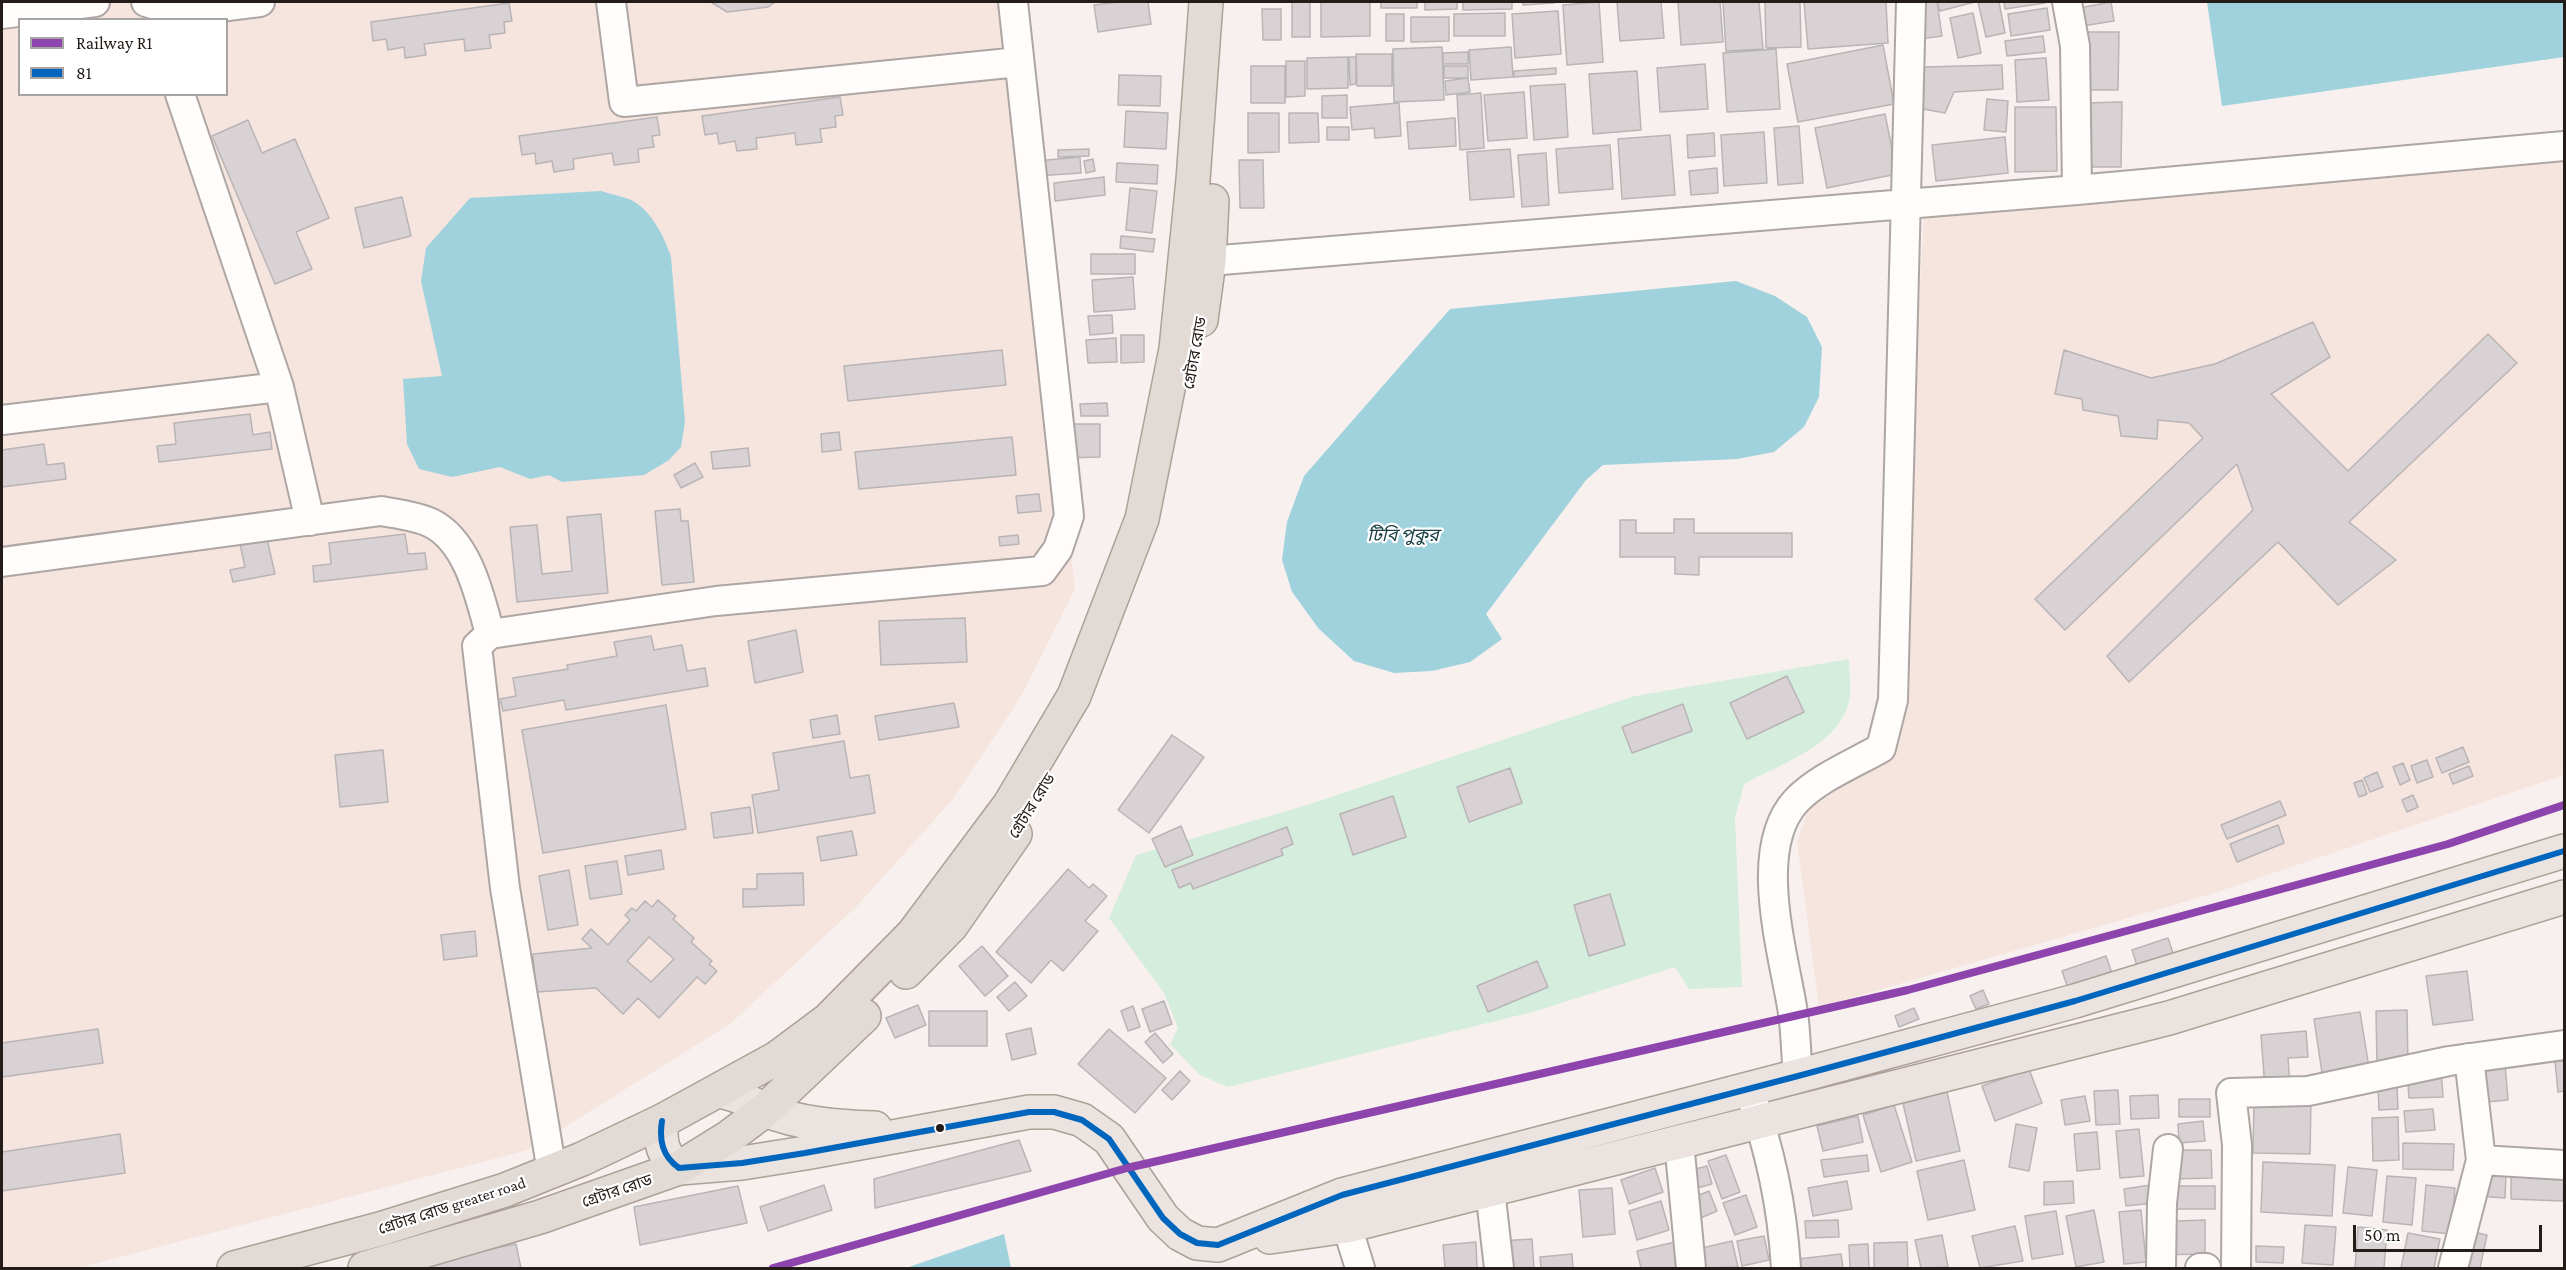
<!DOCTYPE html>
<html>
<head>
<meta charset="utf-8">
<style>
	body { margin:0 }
	#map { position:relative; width:2566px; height:1270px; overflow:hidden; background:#f8f0ee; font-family:"Crimson Pro",serif }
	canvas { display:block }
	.frame { position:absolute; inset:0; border:3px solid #241c19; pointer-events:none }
	.legend { position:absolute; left:18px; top:18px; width:210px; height:78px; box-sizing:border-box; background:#fff; border:2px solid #a7a4a3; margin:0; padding:8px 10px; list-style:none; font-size:18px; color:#241c19 }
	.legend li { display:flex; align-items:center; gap:12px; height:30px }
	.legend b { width:30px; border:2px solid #a7a4a3 }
	.scale { position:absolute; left:2353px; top:1225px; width:189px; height:27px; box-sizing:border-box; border:3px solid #241c19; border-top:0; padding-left:8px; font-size:18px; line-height:21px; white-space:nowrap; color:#241c19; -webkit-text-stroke:4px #fff; paint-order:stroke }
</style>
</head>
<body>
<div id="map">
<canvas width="2566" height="1270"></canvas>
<div class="frame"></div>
<ul class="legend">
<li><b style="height:8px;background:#8e44ad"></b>Railway R1</li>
<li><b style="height:8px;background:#0065bd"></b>81</li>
</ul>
<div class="scale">50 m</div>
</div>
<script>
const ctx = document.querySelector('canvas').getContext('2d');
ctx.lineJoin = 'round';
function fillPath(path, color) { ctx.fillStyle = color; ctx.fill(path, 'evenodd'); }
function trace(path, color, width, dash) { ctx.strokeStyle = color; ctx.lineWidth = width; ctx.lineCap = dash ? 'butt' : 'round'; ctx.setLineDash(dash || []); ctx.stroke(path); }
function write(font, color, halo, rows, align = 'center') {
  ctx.font = font + ' "Crimson Pro","Noto Sans Bengali",serif'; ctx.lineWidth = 4.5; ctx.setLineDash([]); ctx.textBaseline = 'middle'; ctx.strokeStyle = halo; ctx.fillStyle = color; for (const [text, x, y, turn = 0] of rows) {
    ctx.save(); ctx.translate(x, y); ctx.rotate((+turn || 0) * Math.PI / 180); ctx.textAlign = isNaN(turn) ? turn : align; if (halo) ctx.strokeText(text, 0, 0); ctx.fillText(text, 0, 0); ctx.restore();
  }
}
fillPath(new Path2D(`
	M2,2H1012L1075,589L1020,698L953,799L856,907L730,1024L528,1150L78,1268H2ZM20,20H226V94H20Z
	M2564,150V775L2208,895L1819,1007L1797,842L1808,809L1895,750L1924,213Z`), '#f6e4de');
fillPath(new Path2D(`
	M1849,659C1849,672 1852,690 1849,702C1838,746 1780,764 1744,784L1735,818L1742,987L1689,989L1675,967L1536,1011L1228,1087L1200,1075L1170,1044L1178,1028L1164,993L1109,918L1136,855L1307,805L1635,696Z`), '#d5eddc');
fillPath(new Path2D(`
	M2207,2H2564V57L2222,106Z
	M601,191C610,194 620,196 629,199C651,209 664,236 671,257L685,422L681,447L669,460L644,475L562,482L549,475L530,479L500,467L452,477L419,469L407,444L403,379L442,376L421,281L426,248L470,198Z
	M1736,281L1775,296L1807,317L1822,347L1819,397L1804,427L1774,452L1737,459L1603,465L1586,480L1486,614L1502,639L1470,662L1432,671L1394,673L1354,661L1319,629L1292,592L1282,560L1287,522L1304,476L1450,309Z
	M1004,1234L1011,1268H906Z`), '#9fd2dc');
const building = new Path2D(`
	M711,2H775L768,7L727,12Z
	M1118,2H1148L1151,24L1098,32L1094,5Z
	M1292,2H1310V37H1292Z
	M1321,2H1370V36L1321,37Z
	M1381,2H1417V8H1381Z
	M1425,2H1457V9L1425,10Z
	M1463,2H1512V9L1463,10Z
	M1523,2H1554V3L1523,5Z
	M1599,2L1603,62L1567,65L1563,5Z
	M1617,2H1661L1664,38L1620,41Z
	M1678,2H1720L1723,42L1681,45Z
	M1723,2H1759L1763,49L1726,51Z
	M1765,2H1800L1801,47L1766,48Z
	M1804,2H1886L1888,43L1808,49Z
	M1915,2H1937L1942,36L1920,39Z
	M1937,2H1975L1940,11Z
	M1978,2H1999L2005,33L1986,37Z
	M2004,2H2045V3L2005,9Z
	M2111,2L2114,21L2082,26L2079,8Z
	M509,3L512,21L504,22L505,33L489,35L491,48L465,51L464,39L424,44L426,55L405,58L404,47L388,50L386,39L373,41L371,22Z
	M2047,8L2050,30L2011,36L2008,14Z
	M1262,9H1281V40H1263Z
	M1558,11L1561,54L1515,58L1512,14Z
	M1505,13V36H1454V14Z
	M1973,13L1981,53L1958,58L1950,18Z
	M1386,14H1404V41H1386Z
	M1411,17H1449V41L1411,42Z
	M2085,32H2119L2118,90H2084Z
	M2043,36L2045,52L2007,56L2005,41Z
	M1883,45L1894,104L1798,122L1787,64Z
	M1442,47L1444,100L1394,102L1393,49Z
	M1511,47L1513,77L1471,80L1469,50Z
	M1776,49L1780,109L1727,112L1723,53Z
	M1468,52V64H1443V53Z
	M1356,54H1392V86H1357Z
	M1348,57V88L1307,89V58Z
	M1349,57H1356V84L1350,85Z
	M2046,58L2049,100L2017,102L2015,60Z
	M1286,61H1305V96L1286,97Z
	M1705,64L1708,109L1660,112L1657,68Z
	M2002,65L2003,89L1954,92L1945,113L1923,109L1924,67Z
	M1251,66H1285V103H1251Z
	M1444,66H1468V78H1444Z
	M1556,68V74L1514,77V71Z
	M1637,71L1641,130L1593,134L1589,74Z
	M1119,75L1161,76L1160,106L1118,105Z
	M1468,78L1470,92L1446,95L1445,81Z
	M1565,84L1568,137L1534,140L1530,86Z
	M1524,92L1527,138L1488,141L1484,95Z
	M1481,93L1484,148L1460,150L1457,95Z
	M1347,95V118H1322V96Z
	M840,97L843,115L835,116L836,127L820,129L822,142L796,145L795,133L756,138L757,149L737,151L735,141L719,144L717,133L705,135L702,116Z
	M1987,99L2008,101L2006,132L1984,130Z
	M2122,102L2121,167H2085V103Z
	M1399,103L1401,136L1375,138L1374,128L1352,130L1350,107Z
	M2015,107H2056L2057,171L2015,172Z
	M1126,111L1168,113L1166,149L1124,147Z
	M1248,113H1279V152L1248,153Z
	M1289,113H1318L1319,142L1289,143Z
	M1885,114L1897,174L1827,188L1815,128Z
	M657,117L660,135L652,136L654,147L638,149L639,162L614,165L612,153L573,159L574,169L554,172L552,161L536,164L535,153L522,155L519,136Z
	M1455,118L1456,146L1409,149L1407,122Z
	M248,120L262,153L295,139L329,218L296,232L312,269L275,284L212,136Z
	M1799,126L1803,183L1778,185L1774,128Z
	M1327,127H1349V140H1327Z
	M1764,132L1767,183L1724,186L1721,135Z
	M1714,133L1715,156L1688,158L1687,135Z
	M1670,135L1675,195L1622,199L1618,139Z
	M2005,137L2008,173L1936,181L1932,145Z
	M1610,145L1613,189L1559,193L1556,149Z
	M1089,149V156L1058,157V150Z
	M1510,149L1514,197L1470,200L1467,152Z
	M1546,153L1549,205L1522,207L1518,155Z
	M1080,157L1081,173L1036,176V161Z
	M1093,159L1095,171L1086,173L1084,161Z
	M1239,160H1263L1264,208H1240Z
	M1117,163L1158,165L1157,184L1116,182Z
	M1717,168L1718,193L1691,195L1689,171Z
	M1104,177L1105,195L1055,201L1054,183Z
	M1130,188L1157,191L1152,233L1126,230Z
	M402,197L411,236L364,248L355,208Z
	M1121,236L1155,239L1153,252L1120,248Z
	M1091,254H1135V274H1091Z
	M1133,277L1135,309L1094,312L1092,280Z
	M1112,315L1113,333L1090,335L1088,316Z
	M2313,322L2330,357L2271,394L2348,471L2488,334L2517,363L2349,522L2396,560L2338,605L2278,542L2129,682L2107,656L2253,510L2237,464L2065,630L2035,599L2203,438L2189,423L2158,420L2157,439L2121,436L2118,416L2083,410L2082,399L2055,394L2064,350L2151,378L2215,364Z
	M1121,335H1144V362L1121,363Z
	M1116,338L1117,362L1088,363L1086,340Z
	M1002,350L1006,385L848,401L844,366Z
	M1107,403L1108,416H1081L1080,404Z
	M250,414L253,435L270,432L272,449L159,462L157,446L176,444L174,423Z
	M1066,424H1100V457L1066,458Z
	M839,432L841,450L822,452L821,434Z
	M1012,437L1016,475L859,489L855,452Z
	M44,444L47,465L64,463L66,479L2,487V450Z
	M748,448L750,466L713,469L711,452Z
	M695,463L703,477L681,488L674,475Z
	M1039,494L1041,511L1018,513L1016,496Z
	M680,509L681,521H688L694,582L662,585L655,511Z
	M601,514L608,593L517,602L510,527L537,525L542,574L572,571L567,517Z
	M1674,519H1694V533H1792V557H1699V575L1675,574V557H1620V520H1636V533H1674Z
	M405,534L408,554L425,553L427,569L314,582L313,566L331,564L329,543Z
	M1018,535L1019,544L1000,546L999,537Z
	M267,539L275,574L233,582L230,570L245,567L240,544Z
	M965,618L967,662L881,665L879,621Z
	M796,630L803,672L755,683L748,641Z
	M651,636L654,650L682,645L687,671L705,668L708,686L566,710L564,700L503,711L500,699L516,696L513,678L568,669L567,665L617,656L614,642Z
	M1787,676L1804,712L1747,739L1730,703Z
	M954,703L959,727L879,740L875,716Z
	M1683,704L1692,731L1632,753L1622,727Z
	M666,705L686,829L543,853L522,730Z
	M837,715L840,734L813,738L810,720Z
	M1172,735L1204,757L1149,833L1118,810Z
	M844,741L850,778L869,775L875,813L758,833L752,795L779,790L773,753Z
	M2463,747L2469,762L2442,773L2436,758Z
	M383,750L388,802L340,807L335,755Z
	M2427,760L2433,777L2417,783L2411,766Z
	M2403,763L2410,780L2400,785L2393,767Z
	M2469,766L2473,776L2453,784L2449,774Z
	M1510,768L1522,803L1469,822L1457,787Z
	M2377,772L2383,787L2370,792L2364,778Z
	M2362,780L2367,794L2359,797L2354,783Z
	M2413,795L2418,807L2407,812L2402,800Z
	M1393,796L1406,837L1353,855L1340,814Z
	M2280,801L2286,815L2227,839L2221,825Z
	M750,807L753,833L714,838L711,813Z
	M2278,825L2284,843L2237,862L2230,844Z
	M1181,826L1193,855L1165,867L1152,839Z
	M1287,827L1293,844L1281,849L1283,855L1193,889L1191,883L1179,888L1172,870Z
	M852,831L857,855L821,861L817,837Z
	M661,850L664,869L628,875L625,856Z
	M617,861L622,894L590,899L585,866Z
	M1068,869L1089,888L1093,884L1107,896L1085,921L1098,931L1063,971L1051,960L1031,983L996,952Z
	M569,870L578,925L548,930L539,876Z
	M803,873L804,905L743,907V889H757V874Z
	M1610,894L1625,945L1589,956L1574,905Z
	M658,900L676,916L673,919L694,938L691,942L712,961L709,964L717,971L705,984L697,977L659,1018L638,998L623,1014L596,988L536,992L533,954L592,948L582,939L591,929L608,945L630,920L625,915L632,908L636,911L645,901L652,907ZM649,937L674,959L651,982L627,961Z
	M475,931L477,956L444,960L441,935Z
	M2168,938L2178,968L2142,981L2132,950Z
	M982,946L1008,976L985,996L959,966Z
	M2106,956L2114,979L2070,994L2062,971Z
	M1537,961L1548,987L1488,1012L1477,986Z
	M2467,971L2473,1020L2433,1025L2426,976Z
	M1015,982L1027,996L1009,1011L997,997Z
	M1983,990L1989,1004L1976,1009L1970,996Z
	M1164,1001L1172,1024L1150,1032L1142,1009Z
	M918,1005L926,1025L895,1038L886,1018Z
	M1133,1006L1140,1027L1128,1031L1121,1011Z
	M1914,1008L1919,1019L1899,1027L1895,1016Z
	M2407,1010L2408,1065L2377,1066L2376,1011Z
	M929,1011H987V1046H929Z
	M2360,1012L2372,1086L2325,1093L2314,1019Z
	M1031,1028L1036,1054L1012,1060L1006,1034Z
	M98,1029L103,1063L2,1077V1043Z
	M1109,1029L1166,1078L1135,1113L1078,1064Z
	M2306,1031L2308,1057L2288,1058L2290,1087L2265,1089L2261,1035Z
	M1155,1033L1173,1054L1163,1063L1145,1042Z
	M2504,1052L2508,1100L2466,1104L2462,1055Z
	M2555,1061H2564V1091L2558,1092Z
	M2441,1068L2443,1097L2409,1098L2407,1070Z
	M2029,1069L2042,1103L1995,1121L1982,1086Z
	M1180,1071L1190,1081L1172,1100L1162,1090Z
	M2397,1087L2398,1109L2379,1110L2378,1088Z
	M2118,1090L2120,1124L2096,1125L2094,1091Z
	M1947,1092L1960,1151L1916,1161L1903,1103Z
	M2158,1095L2159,1118L2131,1119L2130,1096Z
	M2085,1096L2090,1121L2065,1125L2061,1100Z
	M2179,1099H2210V1117H2179Z
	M2254,1100L2311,1101L2310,1154L2253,1153Z
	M1894,1105L1912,1162L1881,1172L1863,1115Z
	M2433,1109L2435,1130L2406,1132L2404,1111Z
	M1858,1116L1863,1142L1823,1151L1817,1126Z
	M2398,1117L2399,1160L2373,1161L2372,1118Z
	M2203,1121L2205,1141L2179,1143L2178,1124Z
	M2016,1124L2037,1128L2029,1171L2009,1167Z
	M2139,1129L2144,1176L2120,1178L2116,1131Z
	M2097,1132L2100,1169L2077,1171L2074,1134Z
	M120,1134L125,1173L2,1191V1152Z
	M1019,1140L1031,1171L875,1208L874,1179Z
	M2403,1143L2454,1144L2453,1170L2403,1169Z
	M2171,1150H2211L2212,1178L2171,1179Z
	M1726,1155L1740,1192L1722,1199L1708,1161Z
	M1867,1155L1869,1171L1824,1177L1821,1160Z
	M1964,1160L1975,1210L1928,1220L1917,1171Z
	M2263,1162L2335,1165L2332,1216L2261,1212Z
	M1707,1166L1712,1184L1690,1190L1684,1172Z
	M2348,1167L2377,1170L2372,1216L2343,1213Z
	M1655,1168L1663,1192L1629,1204L1621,1180Z
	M2463,1171L2506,1173L2505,1198L2462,1195Z
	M2511,1174L2564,1176L2563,1201L2511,1199Z
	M2387,1176L2416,1178L2412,1225L2383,1222Z
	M1847,1181L1852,1209L1813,1216L1808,1188Z
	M2073,1181L2074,1203L2044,1205V1182Z
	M824,1185L832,1210L768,1231L760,1207Z
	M2151,1185L2153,1203L2126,1206L2124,1189Z
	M2426,1185L2455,1188L2451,1234L2422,1231Z
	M738,1186L747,1223L640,1245L634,1207Z
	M2163,1186H2215V1209H2163Z
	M1612,1188L1615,1234L1583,1237L1579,1190Z
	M1709,1191L1717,1211L1698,1219L1690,1199Z
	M1746,1195L1757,1227L1735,1235L1723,1203Z
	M1661,1201L1669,1230L1637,1240L1629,1211Z
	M2094,1210L2104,1262L2076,1267L2066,1216Z
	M2141,1210L2146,1262L2124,1264L2119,1212Z
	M2056,1211L2063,1254L2032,1259L2025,1216Z
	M1838,1220L1839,1237L1806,1238L1805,1221Z
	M2205,1220V1254L2153,1255L2152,1222Z
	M2305,1225L2336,1227L2333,1265L2302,1263Z
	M2015,1226L2023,1261L1980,1268L1972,1236Z
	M2358,1227L2387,1230L2384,1268H2355Z
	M2455,1228L2487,1235L2480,1268H2447Z
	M2408,1233L2440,1239L2434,1268H2401Z
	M1942,1235L1948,1267L1921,1268L1915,1240Z
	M1764,1236L1769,1260L1742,1266L1737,1241Z
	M1532,1239L1534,1268H1502L1500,1241Z
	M1679,1241L1686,1268H1641L1637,1251Z
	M1732,1241L1738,1267L1698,1268L1693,1250Z
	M1476,1242L1477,1268H1445L1443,1245Z
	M1907,1242L1908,1268H1874V1243Z
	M516,1244L521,1268H411L410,1265Z
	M1868,1244L1869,1268H1850L1849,1245Z
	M2256,1246L2284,1247L2283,1263L2256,1262Z
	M1572,1254L1573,1268H1541L1540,1257Z
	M1841,1254L1843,1268H1799L1798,1259Z`);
fillPath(building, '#d8d2d5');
trace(building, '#b9b4b6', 1.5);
const minor = new Path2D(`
	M146,2L179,12L260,2
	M611,2L624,102L1019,62
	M2067,2L2075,46L2077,190
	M2,14L95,2
	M180,94L279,387L310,521
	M1209,261L2077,190L2564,146
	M2,420L279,387
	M2,562L381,511C397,514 416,516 431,523C468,541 480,597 490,634
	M2469,1058L2481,1160
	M1798,1076C1796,1055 1796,1034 1793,1013C1784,954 1751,850 1796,801C1818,778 1853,764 1881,748L1893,700L1911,2
	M1749,1089C1770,1151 1782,1203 1786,1268
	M1679,1142L1691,1268
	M552,1172L505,888L477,646L490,634L716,601L1042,571L1058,549L1069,516L1013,2
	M1490,1190L1499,1268
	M1347,1226L1360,1268
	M2161,1268L2162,1203L2168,1149
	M2200,1268H2206
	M2236,1268L2237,1145L2231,1093L2308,1091L2449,1061L2564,1045
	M2453,1268L2481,1160L2564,1165`);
const primary = new Path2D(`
	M718,1091C737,1093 749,1103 765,1110C799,1124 839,1127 875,1128
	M662,1121C659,1140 662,1156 679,1168L742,1163L805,1153L1029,1112H1054L1082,1120L1109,1139L1163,1218L1180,1234L1197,1243L1218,1245L1342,1195L1798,1076L2075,1001L2564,851
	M1270,1237L1347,1226L2169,1018L2564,897`);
const trunk = new Path2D(`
	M1201,320L1209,261L1212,201
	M906,972L951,926L1015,834
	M234,1268L380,1229L505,1190L582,1159L662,1121L777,1058L828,1020L913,934L1010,804L1074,696L1142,519L1176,349L1193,180L1206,2
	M365,1268L540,1217L679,1168L729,1137L765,1110L864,1016`);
trace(minor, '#ada6a3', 32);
trace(primary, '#aca098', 36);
trace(trunk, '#aca098', 36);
trace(minor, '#fefdfc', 28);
trace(primary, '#eae3df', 33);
trace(trunk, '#e2dad5', 33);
trace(new Path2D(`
	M662,1121C659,1140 662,1156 679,1168L742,1163L805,1153L1029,1112H1054L1082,1120L1109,1139L1163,1218L1180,1234L1197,1243L1218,1245L1342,1195L1798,1076L2075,1001L2564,851`), '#0065bd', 6);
trace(new Path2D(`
	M773,1268L1127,1168L1908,990L2448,844L2564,805`), '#8e44ad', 8);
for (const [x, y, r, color] of [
	[940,1128,5,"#241c19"]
]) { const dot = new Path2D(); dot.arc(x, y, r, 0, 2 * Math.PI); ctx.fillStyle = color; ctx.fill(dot); trace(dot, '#fff', 2); }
write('16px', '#241c19', '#fff', [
	["গ্রেটার রোড",1195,353,-80],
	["গ্রেটার রোড",1032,806,-58],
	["গ্রেটার রোড",617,1191,-19],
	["গ্রেটার রোড greater road",452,1206,-18]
]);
write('italic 18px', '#1c4047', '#fff', [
	["টিবি পুকুর",1403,535]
]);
</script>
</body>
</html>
